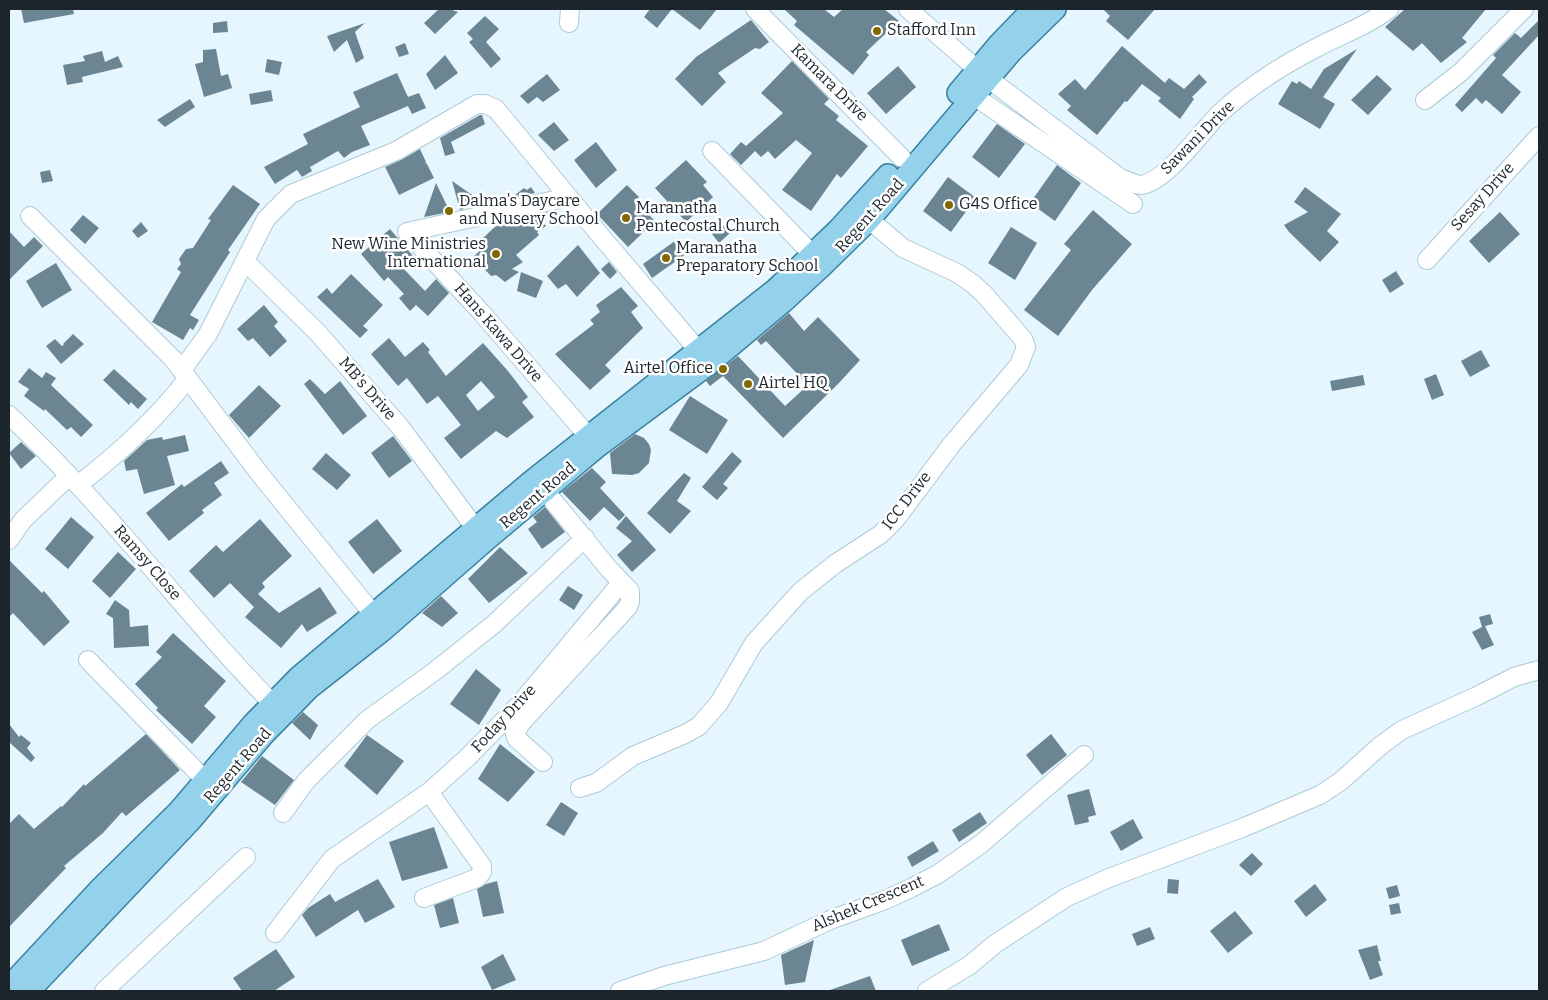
<!DOCTYPE html>
<html>
<head>
<meta charset="utf-8">
<style>
	body { margin:0 }
	#map { position:relative; width:1548px; height:1000px; overflow:hidden; background:#e5f6ff; font-family:Bitter,serif }
	canvas { display:block }
	.frame { position:absolute; inset:0; border:10px solid #1b252b; pointer-events:none }
</style>
</head>
<body>
<div id="map">
<canvas width="1548" height="1000"></canvas>
<div class="frame"></div>
</div>
<script>
const ctx = document.querySelector('canvas').getContext('2d');
ctx.lineJoin = 'round';
function fillPath(path, color) { ctx.fillStyle = color; ctx.fill(path, 'evenodd'); }
function trace(path, color, width, dash) { ctx.strokeStyle = color; ctx.lineWidth = width; ctx.lineCap = dash ? 'butt' : 'round'; ctx.setLineDash(dash || []); ctx.stroke(path); }
function write(font, color, halo, rows, align = 'center') {
  ctx.font = font + ' Bitter,serif'; ctx.lineWidth = 5; ctx.setLineDash([]); ctx.textBaseline = 'middle'; ctx.strokeStyle = halo; ctx.fillStyle = color; for (const [text, x, y, turn = 0] of rows) {
    ctx.save(); ctx.translate(x, y); ctx.rotate((+turn || 0) * Math.PI / 180); ctx.textAlign = isNaN(turn) ? turn : align; if (halo) ctx.strokeText(text, 0, 0); ctx.fillText(text, 0, 0); ctx.restore();
  }
}
fillPath(new Path2D(`
	M21,9H73L74,14L24,23Z
	M439,9H449L458,12L435,34L424,23Z
	M650,9H717L700,30L672,9L657,28L644,17Z
	M784,9H824L834,17L843,9H884L899,21L866,52L869,55L853,75L794,25L797,21Z
	M1103,9H1155L1128,40L1106,21L1110,16Z
	M1405,9H1486L1462,38L1467,42L1441,63L1422,43L1413,51L1385,27Z
	M485,16L499,29L486,42L501,59L491,68L469,42L473,39L467,33Z
	M751,20L769,42L760,49L755,48L718,73L726,82L702,106L675,79L696,57Z
	M1539,20V35L1502,75L1521,92L1502,114L1486,100L1482,104L1476,98L1462,112L1455,105L1496,58L1493,55L1515,33L1521,38Z
	M227,21L228,32L213,33V23Z
	M365,23L355,32L364,58L356,63L347,40L334,52L327,36Z
	M405,43L409,54L399,57L395,47Z
	M1122,46L1165,83L1169,78L1184,89L1199,74L1207,82L1192,97L1194,99L1180,119L1158,101L1161,98L1142,84L1127,102L1125,101L1097,135L1067,110L1071,106L1058,94L1075,79L1085,90Z
	M216,49L221,76L228,74L232,88L204,97L195,64L203,62V50Z
	M1357,49L1323,97L1335,104L1320,129L1278,104L1292,81L1297,84L1299,81L1311,89L1324,69Z
	M102,51L105,62L118,56L123,67L82,77L83,82L67,85L63,65L85,61L83,56Z
	M445,55L458,73L435,90L426,74Z
	M267,59L282,62L279,75L265,72Z
	M792,61L829,99L824,104L839,116L836,120L868,146L841,178L837,174L811,211L782,190L812,153L796,140L775,159L768,151L761,157L755,151L741,165L730,154L741,142L746,146L783,113L761,93Z
	M898,66L916,87L886,114L867,93Z
	M397,73L408,97L419,93L426,108L412,114L408,106L361,126L370,145L352,152L344,158L338,151L310,167L312,171L302,177L297,170L275,184L264,167L308,144L303,134L360,107L353,92Z
	M547,74L560,90L543,102L537,97L528,104L520,96Z
	M1377,75L1392,89L1368,115L1351,100Z
	M271,90L273,101L251,105L249,94Z
	M190,99L195,107L165,127L157,120Z
	M480,115H482L485,124L451,142L455,153L445,156L440,138Z
	M554,122L569,140L554,151L538,135Z
	M997,124L1025,144L999,178L972,157Z
	M596,142L617,170L596,188L574,160Z
	M420,149L426,162H425L427,164L434,178L399,195L385,167L401,160Z
	M686,160L707,182L703,185L713,197L686,222L655,188Z
	M1057,165L1081,183L1055,221L1030,203Z
	M50,170L53,181L42,183L40,172Z
	M948,177L976,198L951,232L923,211Z
	M452,181L475,197L464,209L460,210Z
	M436,183L450,212L424,217Z
	M233,185L260,204L228,250L230,252L190,315L199,320L193,330L190,328L183,340L152,322L181,272L177,269L181,264L179,259L186,249L193,248L211,220L208,219Z
	M627,185L639,197L635,201L655,221L628,247L597,214Z
	M531,187L535,193L510,199L524,188L527,190Z
	M1305,187L1341,214L1327,231L1339,242L1320,262L1289,232L1284,225L1308,212L1294,202Z
	M1093,210L1132,244L1092,290L1058,336L1024,310L1071,250L1064,244Z
	M548,212L539,219L546,226L537,232L539,235L516,255L523,262L512,269L519,272L505,282L496,275L491,276L473,257L488,243L483,238L499,223Z
	M1500,212L1520,234L1489,263L1469,241Z
	M83,215L99,228L85,244L70,230Z
	M141,222L148,231L138,238L132,231Z
	M723,225L730,233L719,243L712,234Z
	M1011,227L1037,243L1015,280L988,263Z
	M390,229L413,256L401,266L425,291L436,279L449,293L428,316L416,305L410,311L399,298L404,294L388,277L384,281L361,254Z
	M9,231L24,247L34,237L43,246L9,280Z
	M679,238L689,252L652,278L643,264Z
	M578,245L600,273L577,297L566,284L558,289L547,276Z
	M609,262L617,272L610,279L601,269Z
	M56,263L72,290L42,308L26,281Z
	M1396,271L1404,284L1390,293L1382,280Z
	M521,272L543,281L536,298L517,291Z
	M351,274L383,305L363,326L368,330L360,338L317,297L327,288L332,294Z
	M621,287L638,306L631,312L643,328L605,365L611,371L590,390L555,354L594,324L590,320L600,312L596,305Z
	M264,305L278,322L274,326L287,341L270,357L253,338L248,341L237,329Z
	M789,313L804,331L818,317L860,360L838,384L783,438L723,376L710,386L706,381L738,356L785,406L808,385L766,341L761,345L757,340Z
	M73,334L84,344L61,364L46,346L55,339L62,346L63,345L65,347L63,344Z
	M389,338L405,357L423,342L430,350L428,352L446,376L483,343L508,371L528,397L522,402L534,417L507,438L496,431L461,459L444,438L461,425L438,396L427,404L407,378L398,386L371,354ZM481,381L495,397L478,411L466,395Z
	M1481,350L1490,366L1470,377L1461,361Z
	M29,368L42,378L46,372L56,378L51,385L93,425L81,437L71,427L67,430L45,409L44,411L24,396L29,389L18,382Z
	M114,369L147,399L138,409L131,402L129,405L103,380Z
	M1436,374L1444,395L1432,400L1424,379Z
	M1363,375L1365,385L1332,391L1330,381Z
	M310,379L325,394L340,381L367,416L343,435L304,384Z
	M259,385L281,406L249,438L229,415Z
	M690,396L728,420L707,454L669,430Z
	M635,434L644,438L649,444L651,450L649,463L639,473L632,475L612,474L610,453Z
	M185,435L189,451L167,456L175,485L144,494L137,469L126,471L124,461L147,440L162,437L163,440Z
	M393,436L412,461L389,478L371,453Z
	M21,442L36,456L21,469L9,453Z
	M732,452L742,461L723,484L728,488L717,500L702,487Z
	M326,453L351,475L337,490L312,469Z
	M221,461L229,473L214,483L222,495L202,510L204,513L169,541L146,513L182,484L184,487Z
	M592,468L606,482L600,488L625,515L619,521L604,507L590,521L562,492Z
	M684,473L691,478L677,501L691,511L670,534L647,513Z
	M545,507L565,532L542,549L528,529L537,522L533,517Z
	M626,516L656,550L632,572L617,555L632,541L616,528Z
	M71,517L94,537L68,569L45,549Z
	M260,519L292,556L262,583L265,587L258,594L279,613L320,587L337,613L307,632L302,624L281,648L245,617L254,607L230,583L214,598L189,571L216,545L223,552Z
	M377,519L402,551L373,574L348,542Z
	M500,547L528,573L489,603L468,579Z
	M118,552L136,569L110,598L92,581Z
	M9,560L42,593L44,591L70,622L44,646L13,613L9,617Z
	M568,586L583,595L574,610L559,600Z
	M441,596L458,613L442,627L422,613Z
	M115,600L129,610L130,627L148,625L149,646L114,648L113,618L106,614Z
	M1490,614L1493,624L1485,626L1494,645L1482,650L1472,632L1482,627L1479,617Z
	M173,633L226,681L204,706L216,717L192,744L156,710L158,708L135,684L162,657L156,652Z
	M476,669L501,690L479,725L450,704Z
	M303,712L318,725L310,740L292,723Z
	M9,724L19,737L21,735L31,743L27,748L35,758L31,762L9,742Z
	M146,734L180,770L126,816L122,812L103,833L64,866L66,868L9,927V824L19,814L34,829L61,806L62,807L84,784L85,786Z
	M1051,734L1067,755L1042,775L1026,755Z
	M367,735L404,761L377,795L344,766Z
	M500,744L535,772L508,802L478,779Z
	M262,756L294,780L275,805L241,782Z
	M1089,789L1096,815L1088,817L1089,822L1075,825L1067,795Z
	M561,802L578,813L564,836L546,825Z
	M980,812L987,823L959,842L952,830Z
	M1133,819L1143,838L1121,851L1110,832Z
	M434,827L448,868L402,881L389,842Z
	M933,841L939,851L912,867L907,857Z
	M1252,853L1263,864L1251,876L1239,865Z
	M378,879L395,907L365,923L358,910L316,937L302,915L308,908L330,894L335,902Z
	M1168,879L1179,880L1178,894L1167,893Z
	M497,881L504,913L483,917L477,889L486,884Z
	M1315,884L1327,900L1306,917L1294,901Z
	M1397,885L1400,896L1389,899L1386,888Z
	M453,898L459,923L440,928L434,905Z
	M1399,903L1401,913L1391,915L1389,905Z
	M1235,911L1253,933L1228,953L1210,931Z
	M939,924L950,950L912,966L901,940Z
	M1150,927L1155,939L1137,946L1132,934Z
	M814,940L805,982L785,985L781,955Z
	M1377,945L1381,961H1378L1383,975L1370,980L1358,950Z
	M276,949L295,977L274,991H242L233,978Z
	M503,954L516,980L492,990L481,967Z
	M870,976L876,991H831L830,990Z`), '#6b8692');
const minor = new Path2D(`
	M755,9L902,158
	M908,9L977,69
	M569,23L570,9
	M989,79L1120,178C1126,180 1135,185 1141,185C1166,182 1201,132 1219,114C1248,87 1281,66 1316,48C1340,35 1367,26 1389,9
	M974,96L1133,204
	M1425,100L1461,72L1524,9
	M712,151L813,255
	M555,200L407,232L481,312L588,436
	M30,216L174,360L259,473L373,614L380,625
	M1427,260L1539,136
	M245,261L318,333L401,428L476,529
	M182,370L208,334L266,219L291,194L396,151L477,104H485L496,109L599,234L698,350
	M9,415C51,455 91,498 129,542C179,599 227,658 281,712
	M537,481L609,569L630,591V602L628,607L522,722L515,733L516,738L543,762
	M78,485C118,454 157,419 188,378
	M9,540L23,520L69,476
	M88,660L206,781
	M580,788L596,783L633,756L685,734L699,726L719,703L754,643L800,592L835,564L881,534L895,520L952,444L1019,365L1026,347L1023,339L984,294L973,284L957,273L903,248L860,212
	M283,813L306,781L367,720L435,671L494,624L585,538
	M424,898L477,878L482,872V866L429,792
	M275,933L332,859L429,792L467,758L519,705L621,583
	M104,991L246,857
	M620,991L664,976L764,951L830,920L885,900L911,888L938,874L981,844L1084,755
	M927,991L970,965L995,944L1067,897L1109,878L1242,828L1320,795L1341,781L1380,746L1402,730L1477,696L1514,677L1539,670`);
const major = new Path2D(`
	M958,93L1000,43L1033,9
	M9,987L101,888L179,811L253,724L299,677L532,481L775,290L838,230L888,175
	M29,991L191,820L264,734L309,688L383,630L487,539L598,446L710,363L784,301L823,265L869,220L1011,52L1055,9`);
trace(minor, '#adcad7', 20);
trace(major, '#3b82a0', 24);
trace(minor, '#fff', 18);
trace(major, '#94d2ec', 21);
for (const [x, y, r, color] of [
	[877,31,5,"#846700"],
	[949,205,5,"#846700"],
	[449,211,5,"#846700"],
	[626,218,5,"#846700"],
	[496,254,5,"#846700"],
	[666,258,5,"#846700"],
	[723,369,5,"#846700"],
	[748,384,5,"#846700"]
]) { const dot = new Path2D(); dot.arc(x, y, r, 0, 2 * Math.PI); ctx.fillStyle = color; ctx.fill(dot); trace(dot, '#fff', 2); }
write('16px', '#1b252b', '#fff', [
	["Stafford Inn",887,31],
	["Dalma's Daycare",459,202],
	["and Nusery School",459,220],
	["G4S Office",959,205],
	["Maranatha",636,209],
	["Pentecostal Church",636,227],
	["New Wine Ministries",486,245,"right"],
	["International",486,263,"right"],
	["Maranatha",676,249],
	["Preparatory School",676,267],
	["Airtel Office",713,369,"right"],
	["Airtel HQ",758,384]
], 'left');
write('16px', '#1b252b', '#fff', [
	["Kamara Drive",829,83,45],
	["Sawani Drive",1198,138,-45],
	["Sesay Drive",1483,197,-48],
	["Regent Road",870,216,-48],
	["Hans Kawa Drive",498,333,49],
	["MB's Drive",367,389,49],
	["Regent Road",538,496,-40],
	["ICC Drive",907,501,-52],
	["Ramsy Close",147,563,49],
	["Foday Drive",504,719,-47],
	["Regent Road",238,766,-49],
	["Alshek Crescent",868,904,-23]
]);
</script>
</body>
</html>
